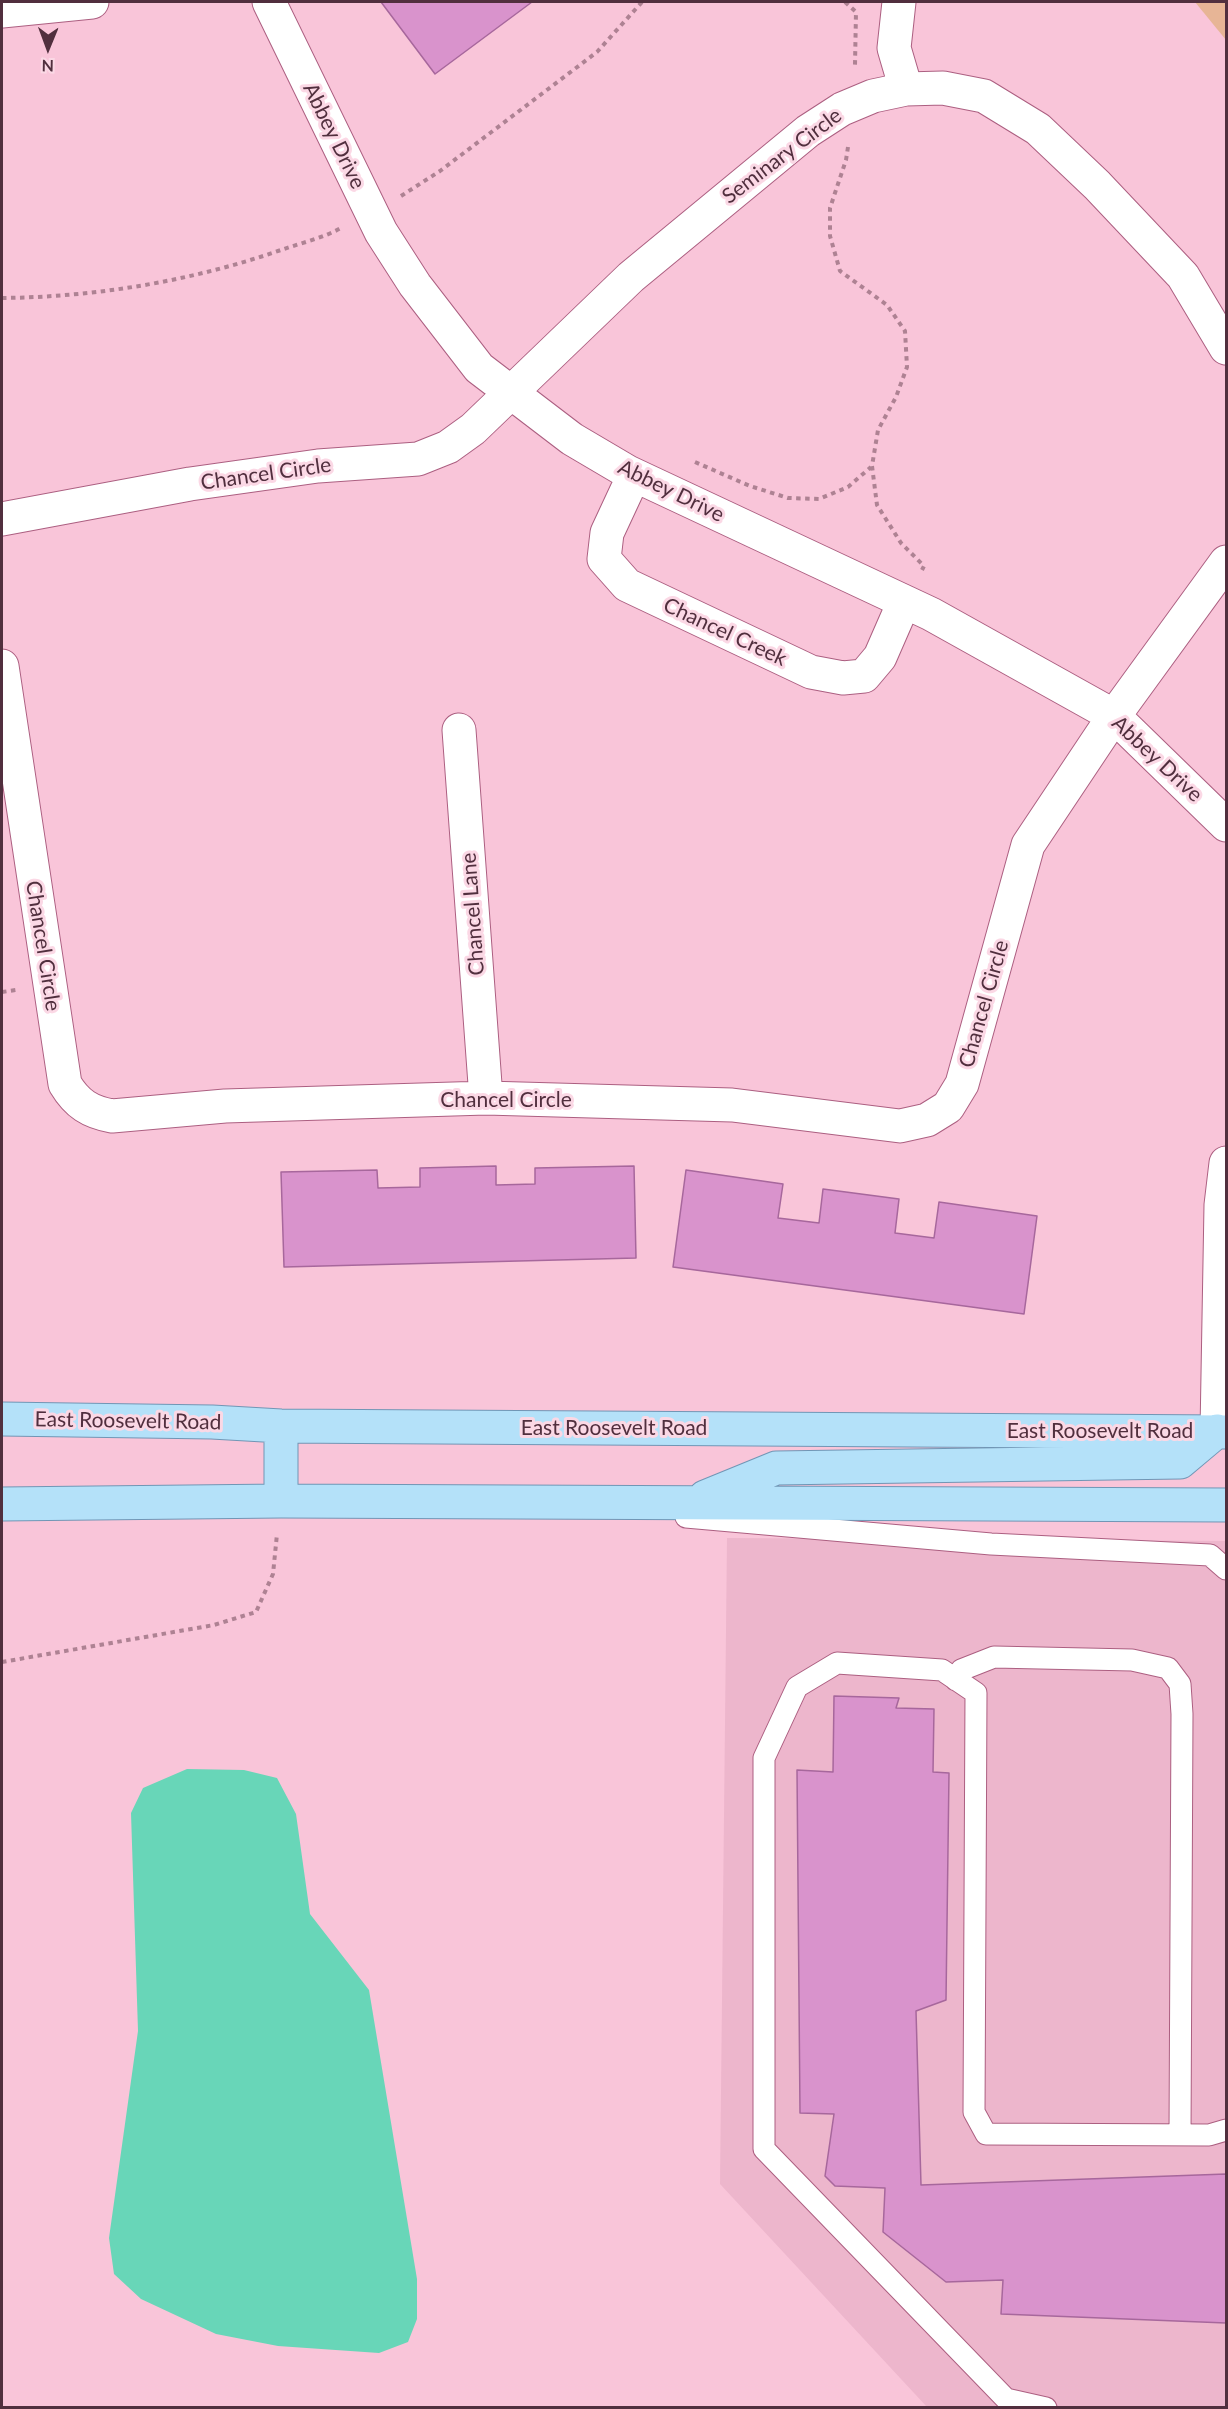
<!DOCTYPE html>
<html>
<head>
<meta charset="utf-8">
<style>
	body { margin:0 }
	#map { position:relative; width:1228px; height:2409px; overflow:hidden; background:#f9c5d9; font-family:Lato,sans-serif }
	canvas { display:block }
	.frame { position:absolute; inset:0; border:3px solid #512f3e; pointer-events:none }
	.north { position:absolute; left:18px; top:18px; width:60px; height:60px; -webkit-text-stroke:4px #fbd8e5; paint-order:stroke; rotate:181deg; font-size:16px; font-weight:700; line-height:24px; text-align:center; color:#512f3e }
	.north::after { content:''; display:block; margin:auto; width:21px; height:27px; background:#512f3e; clip-path:polygon(50% 0,100% 100%,50% 72%,0 100%) }
</style>
</head>
<body>
<div id="map">
<canvas width="1228" height="2409"></canvas>
<div class="frame"></div>
<div class="north">N</div>
</div>
<script>
const ctx = document.querySelector('canvas').getContext('2d');
ctx.lineJoin = 'round';
function fillPath(path, color) { ctx.fillStyle = color; ctx.fill(path, 'evenodd'); }
function trace(path, color, width, dash) { ctx.strokeStyle = color; ctx.lineWidth = width; ctx.lineCap = dash ? 'butt' : 'round'; ctx.setLineDash(dash || []); ctx.stroke(path); }
function write(font, color, halo, rows, align = 'center') {
  ctx.font = font + ' Lato,sans-serif'; ctx.lineWidth = 6; ctx.setLineDash([]); ctx.textBaseline = 'middle'; ctx.strokeStyle = halo; ctx.fillStyle = color; for (const [text, x, y, turn = 0] of rows) {
    ctx.save(); ctx.translate(x, y); ctx.rotate((+turn || 0) * Math.PI / 180); ctx.textAlign = isNaN(turn) ? turn : align; if (halo) ctx.strokeText(text, 0, 0); ctx.fillText(text, 0, 0); ctx.restore();
  }
}
fillPath(new Path2D(`
	M727,1538L1226,1541V2407H927L720,2184Z`), '#edb6cc');
fillPath(new Path2D(`
	M1195,2H1226V40Z`), '#e7b596');
fillPath(new Path2D(`
	M187,1769L244,1770L277,1778L296,1814L310,1914L369,1990L417,2279V2319L408,2342L379,2353L278,2346L216,2334L141,2299L114,2274L109,2238L138,2031L131,1813L143,1788Z`), '#68d6b8');
const building = new Path2D(`
	M381,2H532L435,74Z
	M496,1166V1185L535,1184V1168L634,1166L636,1258L284,1267L281,1172L377,1170L378,1188L420,1187V1168Z
	M686,1170L783,1184L778,1218L819,1223L823,1189L899,1199L895,1233L934,1238L939,1202L1037,1216L1024,1314L673,1267Z
	M834,1696L899,1698L896,1708L934,1709L933,1772L949,1773L946,2000L916,2011L921,2185L1226,2174V2323L1001,2314L1003,2280L946,2282L883,2232L885,2188L835,2186L825,2176L834,2114L800,2113L797,1770L833,1772Z`);
fillPath(building, '#d993cc');
trace(building, '#a7679c', 1.5);
const lane = new Path2D(`
	M686,1517L991,1544L1210,1555L1226,1569
	M956,1680L961,1670L994,1657L1132,1660L1168,1668L1180,1684L1182,1714L1180,2135
	M1046,2408L1006,2399L764,2149V1758L797,1687L837,1663L942,1670L976,1693L974,2112L986,2134L1209,2135L1226,2130`);
const street = new Path2D(`
	M269,2L381,232L415,285L479,368L572,439L628,472L931,614L1114,716L1226,825
	M899,2L894,48L906,89
	M2,11L92,2
	M634,475L607,533L604,559L627,585L811,672L843,678L864,676L880,657L904,602
	M2,519L190,484L318,466L418,459L448,447L473,429L631,277L808,131L842,109L873,96L906,89L943,88L984,96L1038,129L1097,185L1183,276L1226,348
	M2,666L65,1084C77,1104 90,1112 112,1116L225,1106L486,1098L732,1105L900,1126L927,1120L948,1107L962,1084L1028,845L1114,716L1226,562
	M459,730L486,1098
	M1217,1431L1221,1205L1226,1163`);
const primary = new Path2D(`
	M2,1419L212,1422L281,1426L1226,1432
	M705,1497L776,1468L1180,1462L1217,1431
	M281,1501V1426
	M2,1504L281,1501L1226,1505`);
trace(lane, '#ac5f81', 23);
trace(street, '#ac5f81', 35);
trace(primary, '#7196b5', 35);
trace(new Path2D(`
	M845,2L856,12L855,65
	M848,147L846,160L830,208V236L840,271L887,305L905,331L907,367L896,397L878,430L872,466L877,505L901,543L924,566L922,570
	M401,196L440,171L597,52L642,2
	M2,298C96,297 192,281 281,250C301,243 323,238 341,228
	M695,462L750,486L788,498L819,499L848,487L871,467
	M2,992L16,990
	M2,1662L214,1625L256,1612L273,1574L277,1534`), '#ae8293', 4, [4.5, 4.5]);
trace(lane, '#fff', 21);
trace(street, '#fff', 33);
trace(primary, '#b4e1f9', 33);
write('21px', '#512f3e', '#fbd8e5', [
	["Abbey Drive",334,136,64],
	["Seminary Circle",782,156,-37],
	["Chancel Circle",266,474,-8],
	["Abbey Drive",671,491,26],
	["Chancel Creek",725,632,25],
	["Abbey Drive",1157,759,43],
	["Chancel Lane",473,914,-94],
	["Chancel Circle",43,946,81],
	["Chancel Circle",984,1004,-74],
	["Chancel Circle",506,1100],
	["East Roosevelt Road",128,1421,1],
	["East Roosevelt Road",614,1428],
	["East Roosevelt Road",1100,1431]
]);
</script>
</body>
</html>
